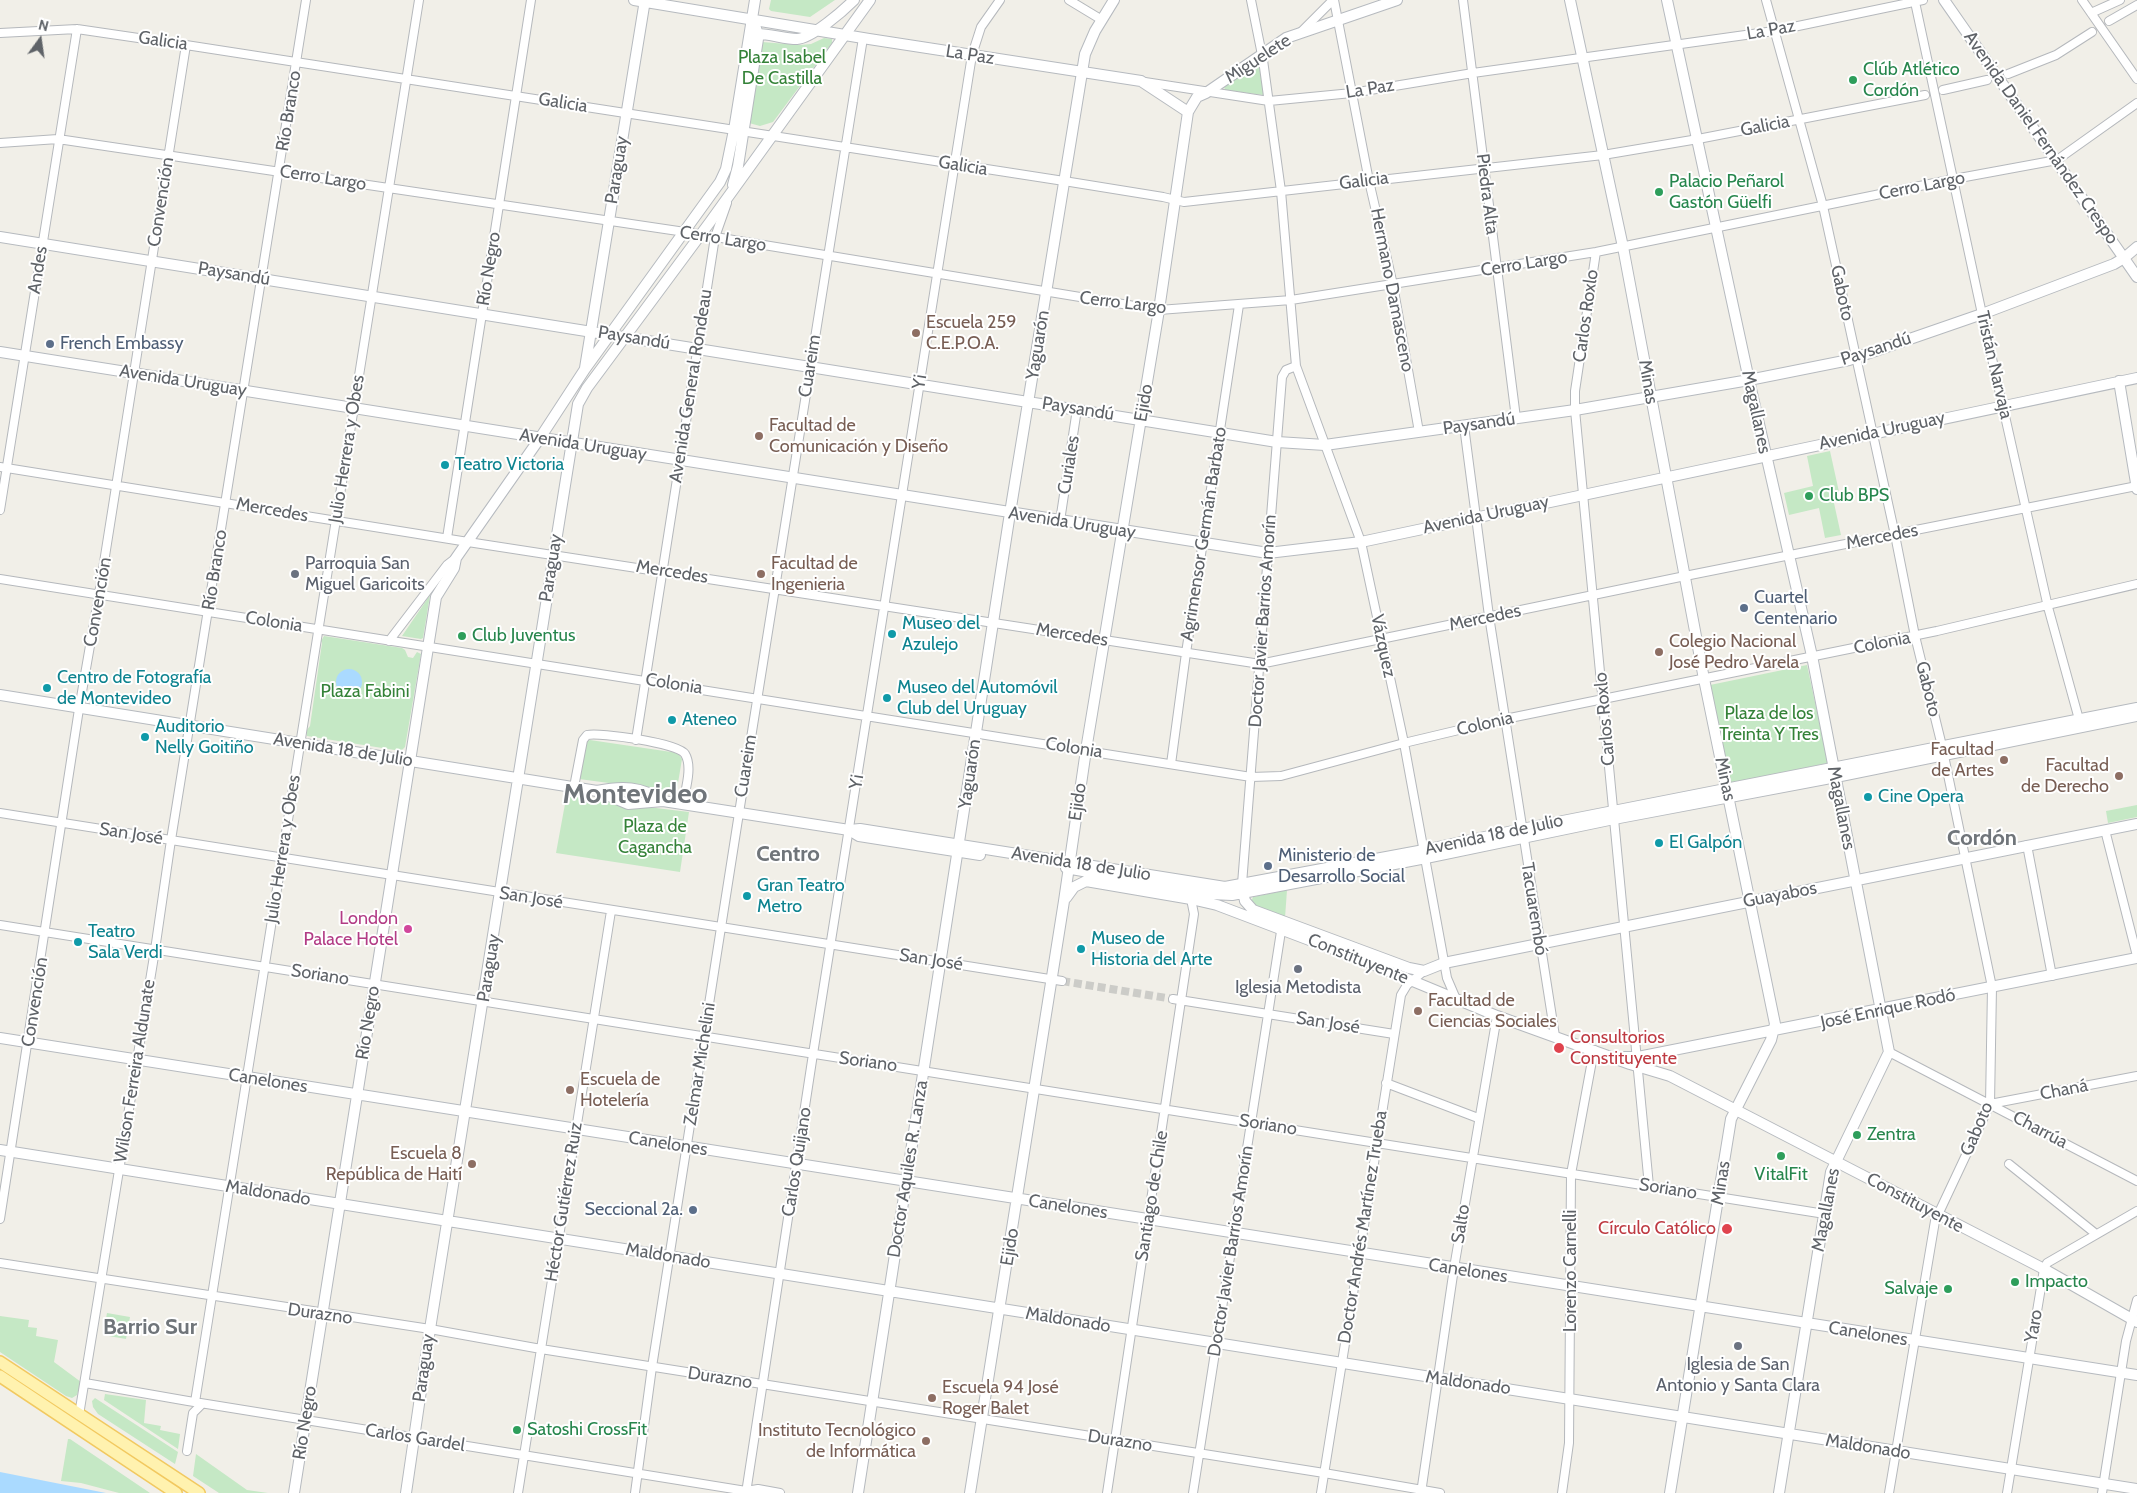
<!DOCTYPE html>
<html>
<head>
<meta charset="utf-8">
<style>
	body { margin:0 }
	#map { position:relative; width:2137px; height:1493px; overflow:hidden; background:#f1efe8; font-family:Cabin,sans-serif }
	canvas { display:block }
	.north { position:absolute; left:15px; top:15px; width:50px; height:50px; -webkit-text-stroke:4px #fff; paint-order:stroke; rotate:14deg; font-size:14px; font-weight:700; line-height:20px; text-align:center; color:#5f6368 }
	.north::after { content:''; display:block; margin:auto; width:18px; height:22px; background:#5f6368; clip-path:polygon(50% 0,100% 100%,50% 72%,0 100%) }
</style>
</head>
<body>
<div id="map">
<canvas width="2137" height="1493"></canvas>
<div class="north">N</div>
</div>
<script>
const ctx = document.querySelector('canvas').getContext('2d');
ctx.lineJoin = 'round';
function fillPath(path, color) { ctx.fillStyle = color; ctx.fill(path, 'evenodd'); }
function trace(path, color, width, dash) { ctx.strokeStyle = color; ctx.lineWidth = width; ctx.lineCap = dash ? 'butt' : 'round'; ctx.setLineDash(dash || []); ctx.stroke(path); }
function write(font, color, halo, rows, align = 'center') {
  ctx.font = font + ' Cabin,sans-serif'; ctx.lineWidth = 4; ctx.setLineDash([]); ctx.textBaseline = 'middle'; ctx.strokeStyle = halo; ctx.fillStyle = color; for (const [text, x, y, turn = 0] of rows) {
    ctx.save(); ctx.translate(x, y); ctx.rotate((+turn || 0) * Math.PI / 180); ctx.textAlign = isNaN(turn) ? turn : align; if (halo) ctx.strokeText(text, 0, 0); ctx.fillText(text, 0, 0); ctx.restore();
  }
}
fillPath(new Path2D(`
	M771,0H835L810,17L771,11L769,9Z
	M824,38L832,39V43L773,122L760,126L749,123L762,42L800,45L811,44Z
	M1257,63L1260,66L1265,94L1263,95L1225,90L1224,86Z
	M1830,451L1839,492L1832,494L1841,535L1825,538L1819,508L1789,515L1784,493L1813,486L1807,456Z
	M430,595L423,638L421,639L402,636Z
	M324,636L402,648L405,650L408,657L413,658L417,652L421,654L405,747L401,751L307,736L306,731L310,726L322,643L321,641Z
	M1807,665L1828,763L1731,783L1710,685Z
	M590,740L678,753L682,759L677,789L674,793L652,790L631,784L609,783L579,779L586,741Z
	M567,793L637,808H656L689,812L680,872L556,853Z
	M2137,805V817L2108,823L2106,811Z
	M1287,890L1285,918L1257,908L1251,902L1253,897Z
	M107,1313L130,1317L126,1339L103,1335Z
	M0,1316L29,1320L28,1327L37,1328L36,1336L58,1340L54,1362L81,1382L77,1395L72,1398L66,1396L0,1352Z
	M105,1394L146,1400L144,1423L161,1426L160,1430L180,1434L178,1449L104,1400Z
	M95,1398L178,1452L175,1464L98,1414L93,1407L92,1401Z
	M68,1439H70L150,1493H119L81,1483L61,1481Z
	M196,1454L247,1490L268,1493H219L193,1476Z`), '#c5e8c5');
fillPath(new Path2D(`
	M336 682a13 13 0 1 1 26 0a13 13 0 1 1-26 0Z
	M0,1472L106,1493H0Z`), '#aadaff');
trace(new Path2D(`
	M1062,981L1173,999`), '#ccccc8', 8, [8, 4]);
const street = new Path2D(`
	M1069,0L1102,20
	M1251,0L1263,60L1281,191L1296,366L1361,542L1404,743L1447,978L1456,999
	M1334,0L1369,181L1393,285L1419,432
	M1463,0L1516,418
	M1766,0L1823,206L1895,535L1915,636L1942,746L1992,987L1990,1104L1935,1221L1889,1493
	M2082,0L2137,79
	M1915,2L1982,314L2048,607L2080,723
	M2091,13L2120,0
	M2109,21L2137,5
	M1302,31L1333,0
	M0,33L77,29L186,45L1064,181L1163,197L1184,202L1603,155L1698,139L1925,95
	M2008,74L2056,55L2092,32
	M1145,82L1269,101L1352,93L1473,73L1774,31L1923,0
	M1943,90L1987,80
	M0,143L58,139L685,232L1159,310L1291,300L1596,252L1954,179L2057,160L2137,103
	M1596,252L1575,391V410L1649,1186
	M1464,426L1489,616L1555,1036
	M0,467L468,542L1260,664L1685,576L2137,486
	M0,510L77,29
	M1060,521L1077,409
	M447,538L531,0
	M0,579L1251,777L1281,776L1404,743L1505,719L1937,631L2137,584
	M389,641L447,565L456,558
	M636,740L715,237L727,203
	M1171,764L1186,653L1239,305
	M574,787L583,740L587,735C600,732 678,743 685,754C693,767 685,790 683,804
	M0,813L1062,981
	M2105,830L2137,956
	M2027,845L2052,976
	M1242,884L1282,377L1286,370L1296,366
	M0,925L1825,1214
	M1173,999L1394,1034
	M1889,1052L2137,1181
	M1386,1083L1478,1118
	M1990,1104L2137,1076
	M2009,1164L2096,1234
	M0,1219L79,709L99,594L186,45
	M0,1263L430,1329L541,1349L1324,1473L1440,1493
	M85,1383L188,1401L746,1491L758,1489L780,1493
	M195,1402L419,0
	M79,1415L155,950L171,840L306,0
	M187,1451L193,1413L202,1404
	M518,1493L611,911
	M635,1493L652,1367L739,813L863,38
	M746,1493L813,1054L972,55L981,27L1000,0
	M1107,1493L1194,914L1191,899
	M1193,1493L1282,925
	M1321,1493L1401,995L1407,985L1424,971
	M1421,1493L1454,1268L1497,1016
	M1562,1493L1569,1443L1571,1174L1594,1050
	M2007,1493L2044,1269L2047,1263L2137,1211
	M2102,1493L2126,1341L2137,1300`);
const secondary = new Path2D(`
	M634,0L869,39L1141,81L1188,112
	M1570,0L1623,247L1704,679L1775,1024L1771,1040L1731,1119L1670,1493
	M1667,0L1749,380L1812,656L1889,1052L1831,1172L1779,1493
	M1944,0L2137,277
	M758,34C771,34 784,39 797,39C812,38 843,11 854,0
	M733,185L738,166L758,39V34L753,20
	M0,237L1277,442L1325,445L1575,410L1749,380L1849,360L1982,314L2114,264L2124,258L2137,247
	M0,352L1268,553L1361,542L2137,378
	M585,368L645,0
	M2119,381L2137,489
	M0,695L597,791L628,804L663,801L849,830L860,829L1225,887L1424,850L1522,829L2137,708
	M597,791C622,786 641,786 663,801
	M849,830L859,836L980,855
	M1066,868L1211,894L1232,895L1426,858L1614,819L1836,777L2137,716
	M1242,887L1245,901L1253,910L1409,968L1424,971L1444,963L2137,824
	M1066,898L1074,887L1086,881L1191,899L1217,905L1362,960L1497,1016L1630,1064L1670,1076L2044,1269L2137,1322
	M0,1038L2137,1375
	M1622,1057H1638L2137,958
	M0,1150L2137,1489
	M294,1493L436,597L454,568L456,558L540,438L585,369L720,182L726,169L734,130L755,0
	M406,1493L430,1329L578,404L587,388L710,222L870,0
	M858,1493L1010,513L1085,54L1095,31L1114,0
	M970,1493L1064,901L1086,750L1159,310L1188,112L1197,97L1206,93L1286,38L1397,0`);
const primary = new Path2D(`
	M0,1362L199,1493
	M0,1376L176,1493`);
trace(street, '#b5b8bc', 10);
trace(secondary, '#b6babf', 12);
trace(primary, '#f2c960', 14);
trace(street, '#fff', 8);
trace(secondary, '#fff', 10);
trace(primary, '#fff2af', 11);
for (const [x, y, r, color] of [
	[1853,80,5,"#2e9e5b"],
	[1659,192,5,"#2e9e5b"],
	[916,333,5,"#8d6e63"],
	[50,344,5,"#5c6f8a"],
	[759,436,5,"#8d6e63"],
	[445,465,5,"#0f9aa8"],
	[1809,496,5,"#2e9e5b"],
	[295,574,5,"#6b7280"],
	[761,574,5,"#8d6e63"],
	[1744,608,5,"#5c6f8a"],
	[892,634,5,"#0f9aa8"],
	[462,636,5,"#2e9e5b"],
	[1659,652,5,"#8d6e63"],
	[47,688,5,"#0f9aa8"],
	[887,698,5,"#0f9aa8"],
	[672,720,5,"#0f9aa8"],
	[145,737,5,"#0f9aa8"],
	[2004,760,5,"#8d6e63"],
	[2119,776,5,"#8d6e63"],
	[1868,797,5,"#0f9aa8"],
	[1659,843,5,"#0f9aa8"],
	[1268,866,5,"#5c6f8a"],
	[747,896,5,"#0f9aa8"],
	[408,929,5,"#d1479c"],
	[78,942,5,"#0f9aa8"],
	[1081,949,5,"#0f9aa8"],
	[1298,969,5,"#6b7280"],
	[1418,1011,5,"#8d6e63"],
	[1559,1048,6,"#e0444e"],
	[570,1090,5,"#8d6e63"],
	[1857,1135,5,"#2e9e5b"],
	[1781,1156,5,"#2e9e5b"],
	[472,1164,5,"#8d6e63"],
	[693,1210,5,"#5c6f8a"],
	[1727,1229,6,"#e0444e"],
	[2015,1282,5,"#2e9e5b"],
	[1948,1289,5,"#2e9e5b"],
	[1738,1346,5,"#6b7280"],
	[932,1398,5,"#8d6e63"],
	[517,1430,5,"#2e9e5b"],
	[926,1441,5,"#8d6e63"]
]) { const dot = new Path2D(); dot.arc(x, y, r, 0, 2 * Math.PI); ctx.fillStyle = color; ctx.fill(dot); trace(dot, '#fff', 2); }
write('18px', '#5f6368', '#fff', [
	["La Paz",1771,30,-10],
	["Galicia",163,41,8],
	["La Paz",970,55,9],
	["Miguelete",1258,59,-33],
	["La Paz",1370,89,-9],
	["Galicia",563,103,9],
	["Río Branco",289,111,-81],
	["Galicia",1765,126,-11],
	["Avenida Daniel Fernández Crespo",2041,138,55],
	["Galicia",963,166,9],
	["Paraguay",617,170,-81],
	["Cerro Largo",323,178,9],
	["Galicia",1364,181,-7],
	["Cerro Largo",1922,186,-11],
	["Piedra Alta",1487,194,83],
	["Convención",161,202,-81],
	["Cerro Largo",723,239,9],
	["Cerro Largo",1524,264,-9],
	["Río Negro",489,269,-81],
	["Andes",38,270,-81],
	["Paysandú",234,274,9],
	["Hermano Damasceno",1392,290,79],
	["Gaboto",1842,293,78],
	["Cerro Largo",1123,303,7],
	["Carlos Roxlo",1586,316,-82],
	["Paysandú",634,338,9],
	["Yaguarón",1038,345,-81],
	["Paysandú",1876,349,-18],
	["Tristán Narvaja",1994,365,77],
	["Cuareim",810,366,-81],
	["Avenida Uruguay",183,381,9],
	["Yi",920,382,-81],
	["Minas",1648,382,80],
	["Avenida General Rondeau",691,386,-81],
	["Ejido",1144,403,-80],
	["Paysandú",1078,409,9],
	["Magallanes",1756,412,78],
	["Paysandú",1479,424,-8],
	["Avenida Uruguay",1882,431,-12],
	["Avenida Uruguay",583,445,9],
	["Julio Herrera y Obes",347,449,-81],
	["Curiales",1069,465,-81],
	["Mercedes",272,510,10],
	["Avenida Uruguay",1486,515,-12],
	["Avenida Uruguay",1072,523,9],
	["Agrimensor Germán Barbato",1204,534,-81],
	["Mercedes",1882,537,-11],
	["Paraguay",551,568,-81],
	["Río Branco",215,570,-81],
	["Mercedes",672,572,9],
	["Convención",98,602,-80],
	["Mercedes",1485,618,-12],
	["Doctor Javier Barrios Amorín",1263,621,-86],
	["Colonia",274,622,9],
	["Mercedes",1072,635,9],
	["Colonia",1882,643,-11],
	["Vázquez",1383,646,78],
	["Colonia",674,684,9],
	["Gaboto",1928,689,76],
	["Carlos Roxlo",1605,719,-95],
	["Colonia",1485,724,-13],
	["Colonia",1074,748,9],
	["Avenida 18 de Julio",343,750,9],
	["Cuareim",746,766,-81],
	["Yaguarón",970,774,-82],
	["Minas",1725,779,78],
	["Yi",857,782,-81],
	["Ejido",1078,802,-82],
	["Magallanes",1841,808,79],
	["San José",131,834,9],
	["Avenida 18 de Julio",1494,835,-12],
	["Julio Herrera y Obes",283,849,-81],
	["Avenida 18 de Julio",1081,864,9],
	["Guayabos",1780,895,-11],
	["San José",531,898,9],
	["Tacuarembó",1534,909,81],
	["Constituyente",1358,959,22],
	["San José",931,960,9],
	["Paraguay",489,968,-81],
	["Soriano",320,975,9],
	["Convención",35,1002,-81],
	["José Enrique Rodó",1888,1009,-12],
	["Río Negro",368,1023,-81],
	["San José",1328,1023,9],
	["Soriano",868,1062,8],
	["Zelmar Michelini",700,1064,-81],
	["Wilson Ferreira Aldunate",135,1071,-81],
	["Canelones",268,1081,9],
	["Chaná",2064,1090,-11],
	["Soriano",1268,1125,9],
	["Gaboto",1977,1129,-67],
	["Charrúa",2040,1130,28],
	["Canelones",668,1144,9],
	["Carlos Quijano",797,1162,-81],
	["Doctor Aquiles R. Lanza",908,1169,-81],
	["Minas",1721,1183,-81],
	["Soriano",1668,1189,9],
	["Maldonado",268,1193,9],
	["Santiago de Chile",1152,1196,-81],
	["Héctor Gutiérrez Ruiz",564,1202,-81],
	["Constituyente",1915,1203,28],
	["Canelones",1068,1207,9],
	["Magallanes",1826,1210,-79],
	["Salto",1461,1224,-81],
	["Doctor Andrés Martínez Trueba",1363,1227,-81],
	["Ejido",1010,1247,-81],
	["Doctor Javier Barrios Amorín",1231,1251,-81],
	["Maldonado",668,1256,9],
	["Canelones",1468,1271,9],
	["Lorenzo Carnelli",1571,1271,-90],
	["Durazno",320,1314,8],
	["Maldonado",1068,1320,9],
	["Yaro",2034,1326,-80],
	["Canelones",1868,1334,9],
	["Paraguay",424,1368,-82],
	["Durazno",720,1378,9],
	["Maldonado",1468,1383,8],
	["Río Negro",305,1423,-81],
	["Carlos Gardel",415,1438,9],
	["Durazno",1120,1441,9],
	["Maldonado",1868,1447,9]
]);
write('18px', '#348238', '#fff', [
	["Plaza Isabel",782,58],
	["De Castilla",782,79],
	["Plaza Fabini",365,692],
	["Plaza de los",1769,714],
	["Treinta Y Tres",1769,735],
	["Plaza de",655,827],
	["Cagancha",655,848]
]);
write('18px', '#27864d', '#fff', [
	["Clúb Atlético",1863,70],
	["Cordón",1863,91],
	["Palacio Peñarol",1669,182],
	["Gastón Güelfi",1669,203],
	["Club BPS",1819,496],
	["Club Juventus",472,636],
	["Zentra",1867,1135],
	["VitalFit",1781,1175,"center"],
	["Impacto",2025,1282],
	["Salvaje",1938,1289,"right"],
	["Satoshi CrossFit",527,1430]
], 'left');
write('18px', '#785e54', '#fff', [
	["Escuela 259",926,323],
	["C.E.P.O.A.",926,344],
	["Facultad de",769,426],
	["Comunicación y Diseño",769,447],
	["Facultad de",771,564],
	["Ingenieria",771,585],
	["Colegio Nacional",1669,642],
	["José Pedro Varela",1669,663],
	["Facultad",1994,750,"right"],
	["de Artes",1994,771,"right"],
	["Facultad",2109,766,"right"],
	["de Derecho",2109,787,"right"],
	["Facultad de",1428,1001],
	["Ciencias Sociales",1428,1022],
	["Escuela de",580,1080],
	["Hotelería",580,1101],
	["Escuela 8",462,1154,"right"],
	["República de Haití",462,1175,"right"],
	["Escuela 94 José",942,1388],
	["Roger Balet",942,1409],
	["Instituto Tecnológico",916,1431,"right"],
	["de Informática",916,1452,"right"]
], 'left');
write('18px', '#4e5e75', '#fff', [
	["French Embassy",60,344],
	["Cuartel",1754,598],
	["Centenario",1754,619],
	["Ministerio de",1278,856],
	["Desarrollo Social",1278,877],
	["Seccional 2a.",683,1210,"right"]
], 'left');
write('18px', '#0d838f', '#fff', [
	["Teatro Victoria",455,465],
	["Museo del",902,624],
	["Azulejo",902,645],
	["Centro de Fotografía",57,678],
	["de Montevideo",57,699],
	["Museo del Automóvil",897,688],
	["Club del Uruguay",897,709],
	["Ateneo",682,720],
	["Auditorio",155,727],
	["Nelly Goitiño",155,748],
	["Cine Opera",1878,797],
	["El Galpón",1669,843],
	["Gran Teatro",757,886],
	["Metro",757,907],
	["Teatro",88,932],
	["Sala Verdi",88,953],
	["Museo de",1091,939],
	["Historia del Arte",1091,960]
], 'left');
write('18px', '#5b616d', '#fff', [
	["Parroquia San",305,564,"left"],
	["Miguel Garicoits",305,585,"left"],
	["Iglesia Metodista",1298,988],
	["Iglesia de San",1738,1365],
	["Antonio y Santa Clara",1738,1386]
]);
write('18px', '#b23c85', '#fff', [
	["London",398,919],
	["Palace Hotel",398,940]
], 'right');
write('18px', '#be3a42', '#fff', [
	["Consultorios",1570,1038],
	["Constituyente",1570,1059],
	["Círculo Católico",1716,1229,"right"]
], 'left');
write('bold 22px', '#70757a', '#fff', [
	["Cordón",1982,839],
	["Centro",788,855],
	["Barrio Sur",150,1328]
]);
write('bold 28px', '#70757a', '#fff', [
	["Montevideo",635,795]
]);
</script>
</body>
</html>
